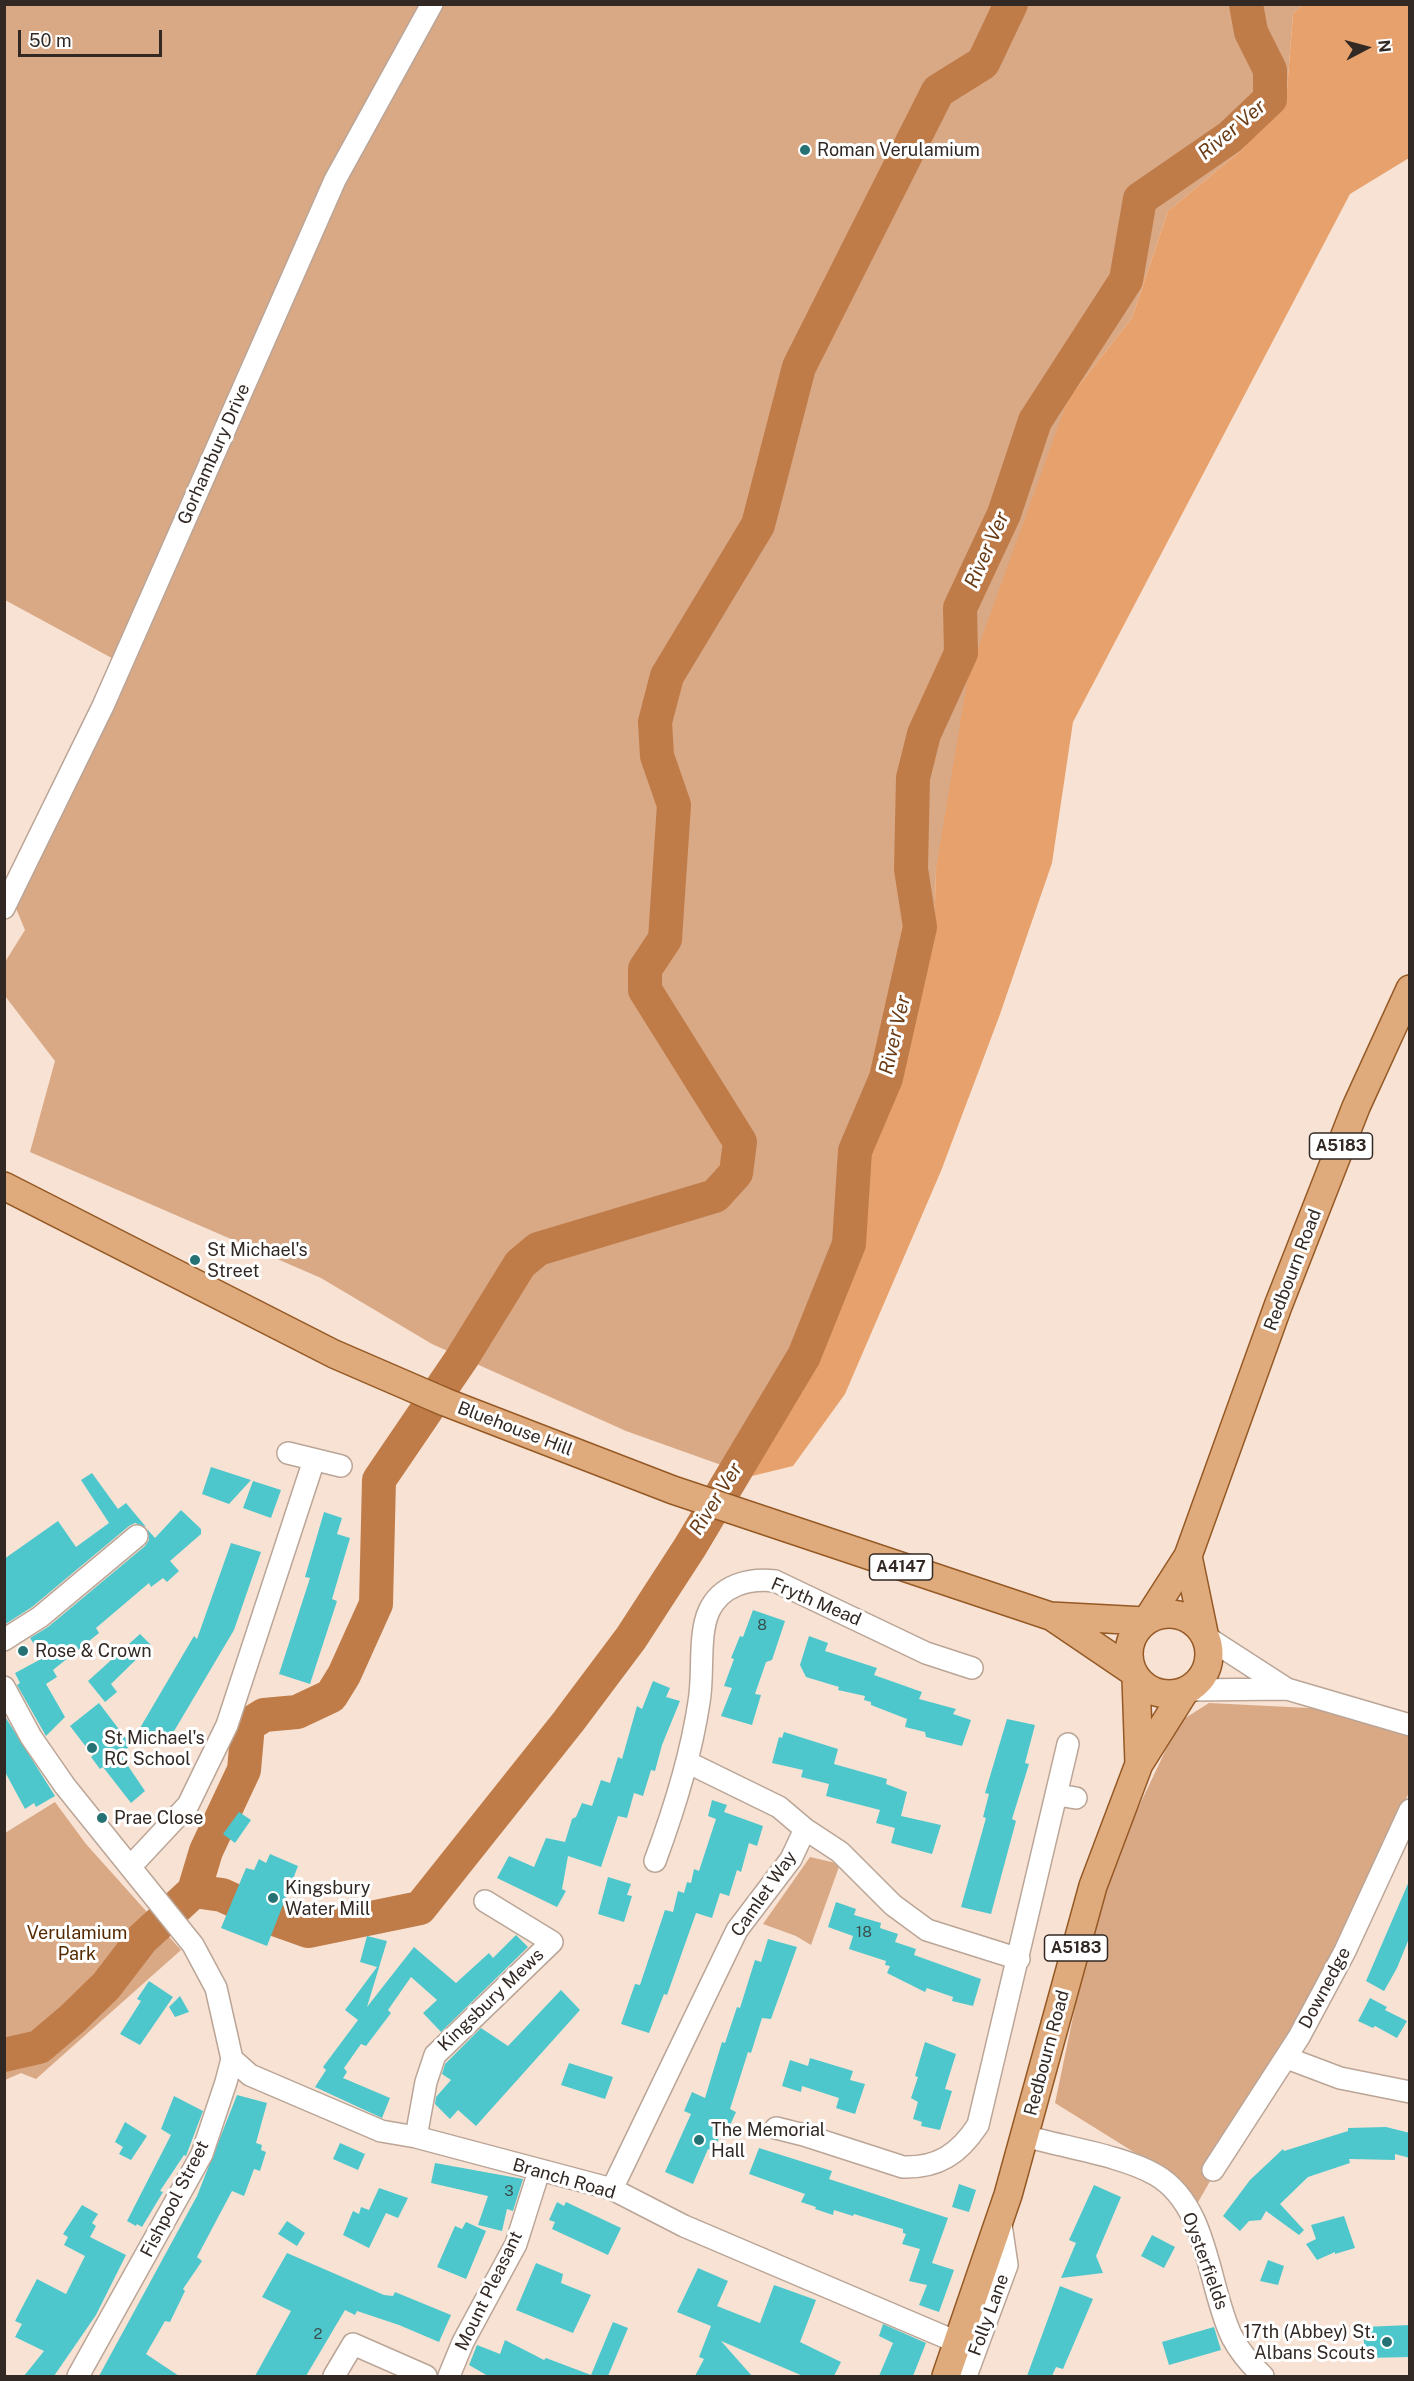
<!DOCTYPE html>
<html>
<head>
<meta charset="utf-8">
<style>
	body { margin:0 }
	#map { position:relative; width:1414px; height:2381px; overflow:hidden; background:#f8e2d3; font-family:"Public Sans",sans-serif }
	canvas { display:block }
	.frame { position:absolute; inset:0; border:6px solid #322924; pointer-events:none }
	.north { position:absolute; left:1336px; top:18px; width:60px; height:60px; -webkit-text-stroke:4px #fff; paint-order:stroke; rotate:84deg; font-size:16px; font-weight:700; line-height:24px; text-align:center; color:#322924 }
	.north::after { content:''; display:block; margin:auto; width:21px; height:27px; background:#322924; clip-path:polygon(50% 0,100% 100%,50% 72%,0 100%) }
	.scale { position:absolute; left:18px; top:30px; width:144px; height:27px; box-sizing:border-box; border:3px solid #322924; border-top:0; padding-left:8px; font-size:18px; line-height:21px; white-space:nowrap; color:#322924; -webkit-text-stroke:4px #fff; paint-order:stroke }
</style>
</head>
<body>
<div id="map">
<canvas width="1414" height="2381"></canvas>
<div class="frame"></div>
<div class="north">N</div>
<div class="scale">50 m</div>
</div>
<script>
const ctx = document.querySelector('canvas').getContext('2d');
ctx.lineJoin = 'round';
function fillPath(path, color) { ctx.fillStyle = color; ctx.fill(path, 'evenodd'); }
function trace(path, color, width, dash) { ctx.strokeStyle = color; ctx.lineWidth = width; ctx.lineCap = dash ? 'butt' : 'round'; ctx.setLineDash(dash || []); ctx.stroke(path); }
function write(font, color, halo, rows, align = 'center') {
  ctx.font = font + ' "Public Sans",sans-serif'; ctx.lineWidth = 6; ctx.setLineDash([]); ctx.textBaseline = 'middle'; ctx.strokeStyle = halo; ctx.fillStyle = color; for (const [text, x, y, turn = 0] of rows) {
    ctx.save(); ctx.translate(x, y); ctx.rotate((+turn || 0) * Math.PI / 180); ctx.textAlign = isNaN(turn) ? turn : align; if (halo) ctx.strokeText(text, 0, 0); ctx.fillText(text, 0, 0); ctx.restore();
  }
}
fillPath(new Path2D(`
	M5,5H1303L1293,14L1287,90L1243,149L1168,211L1132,318L1068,399L936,869L934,935L900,1054L868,1142L857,1246L810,1363L752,1476L626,1431L432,1344L321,1278L30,1152L55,1061L5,996V962L25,930L15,906L132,669L5,600Z
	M1209,1703L1368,1711L1409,1732V1792L1343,1948L1193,2211L1145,2159L1055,2103L1083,1969L1105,1890L1132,1821L1179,1722Z
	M55,1802L86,1844L181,1950L36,2079L21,2073L5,2080V1833Z
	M810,1857L840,1864L811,1945L796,1936L763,1924Z`), '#d9a885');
fillPath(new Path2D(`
	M1303,5H1409V158L1350,194L1073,722L1052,863L999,1017L941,1171L845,1394L793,1466L752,1476L810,1363L857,1246L868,1142L900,1054L934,935L936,869L968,676L1068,399L1132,318L1168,211L1243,149L1287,90L1293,14Z`), '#e7a16d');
trace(new Path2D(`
	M194,1891L206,1851L244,1770L248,1725L264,1715L297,1712L331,1696L344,1675L376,1604L379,1480L462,1358L520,1264L538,1249L715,1196L736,1173L740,1142L645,990V969L665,939L674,805L657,756L655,722L667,676L758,525L799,367L938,91L983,63L1011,4
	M277,1920L308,1931L420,1908L568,1722L631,1638L690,1547L804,1356L849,1244L855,1151L886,1078L920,927L911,869L913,778L924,734L961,653L960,608L1004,514L1035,421L1126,280L1140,199L1230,137L1270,99V70L1251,32L1246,4
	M4,2055L39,2047L72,2019L106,1986L142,1939L194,1891L222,1895L255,1910`), '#bf7c49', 34);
fillPath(new Path2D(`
	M211,1467L251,1480L229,1504L202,1494Z
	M92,1473L118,1509L126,1503L146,1527L135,1523L129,1526L32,1607L4,1625V1559L58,1521L76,1547L109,1523L81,1480Z
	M253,1481L281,1490L271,1518L243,1508Z
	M181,1510L201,1529V1534L170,1561L179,1571L167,1582L163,1578L151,1587L149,1583L96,1628L99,1633L53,1670L57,1677L46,1684L65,1717L46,1736L17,1685L20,1683L15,1673L43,1658L30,1638L48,1627L145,1546L149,1540L147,1529L155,1538Z
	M324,1512L342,1518L337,1534L350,1538L332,1599L337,1601L310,1684L279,1674L310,1578L305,1577Z
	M231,1543L261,1552L234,1630L167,1743L140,1728L194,1636L197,1639Z
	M753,1610L785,1621L772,1660L766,1662L755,1694L761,1695L752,1725L721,1716L732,1688L724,1686L734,1659L731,1658L740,1636L743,1637Z
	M140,1634L151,1645L111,1684L117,1692L105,1702L88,1681Z
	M809,1636L828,1643L825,1651L877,1668L874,1675L922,1692L919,1699L956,1709L953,1714L971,1720L962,1746L926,1737L925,1732L905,1727L907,1719L871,1705V1702L864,1700L865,1696L838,1690L839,1687L806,1677L800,1665Z
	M653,1681L670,1688L666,1697L680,1701L662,1745L655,1771L651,1770L643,1796L634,1793L627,1818L618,1816L601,1867L568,1856L562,1889L566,1891L557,1907L497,1878L509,1856L534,1867L546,1838L565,1842L572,1819L576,1817L582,1803L592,1806L601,1780L610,1783L618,1757L622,1759L637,1706L642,1709Z
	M99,1703L131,1745L120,1754L145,1791L131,1803L103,1767L100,1769L91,1757L93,1756L70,1726Z
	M4,1715L55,1796L36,1807L34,1803L25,1809L4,1770Z
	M1007,1719L1035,1725L1025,1763L1029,1764L1012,1819L1016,1821L991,1914L961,1907L986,1818L983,1817L989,1794L985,1793Z
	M784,1732L838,1749L834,1764L887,1779L886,1784L907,1792L901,1816L941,1825L932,1854L891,1843L895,1828L876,1823L880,1810L826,1796L829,1784L801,1777L803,1770L772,1763L779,1737L782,1738Z
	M712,1800L727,1805L724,1812L763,1826L757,1846L749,1843L741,1872L737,1870L729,1896L720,1893L712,1918L696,1913L667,1995L664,1994L649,2033L621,2024L635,1984L640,1985L665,1910L673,1912L678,1891L684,1893L687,1882L691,1883L694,1869L699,1871L716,1819L708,1816Z
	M239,1812L251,1820L235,1843L223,1834Z
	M270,1854L298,1866L267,1946L221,1928L246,1868L254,1870L259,1859L266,1863Z
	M608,1877L631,1884L627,1895L632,1896L624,1922L598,1914Z
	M1410,1879V1936L1397,1968L1384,1991L1366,1981Z
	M836,1902L856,1909L854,1915L881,1923L880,1928L898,1934L895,1942L916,1949L914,1955L981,1979L973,2006L952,2001L953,1997L927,1988L925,1992L887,1973L890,1966L885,1965L886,1961L849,1949L853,1936L828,1927Z
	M516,1935L528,1947L441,2032L423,2013L437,2000L411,1977L388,2010L391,2013L366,2046L361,2044L344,2068L347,2072L343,2078L390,2098L382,2118L315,2087L326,2070L323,2067L358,2020L345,2010L377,1967L360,1962L367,1936L387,1941L367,2007L414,1947L456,1983L489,1953L493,1958Z
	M768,1939L797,1947L771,2019L762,2018L751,2053L748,2052L730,2109L736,2112L727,2132L723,2130L713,2151L708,2149L693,2184L665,2172L691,2114L684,2111L692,2092L705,2098L722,2042L725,2043L737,2007L740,2008L755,1960L761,1962Z
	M149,1981L173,1997L140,2045L120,2034L141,2001L137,1999Z
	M561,1990L580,2010L476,2126L458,2110L450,2119L435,2104L436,2097L451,2080L442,2074L445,2064L481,2028L508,2046Z
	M180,1996L189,2012L175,2017L169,2007Z
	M1370,1998L1387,2007L1385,2010L1407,2021L1397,2038L1375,2026L1373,2028L1358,2021Z
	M925,2042L956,2054L945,2089L952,2091L940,2130L921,2126L922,2122L913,2119L918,2102L911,2098L918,2077L915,2076Z
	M810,2058L853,2071L850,2080L865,2084L855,2114L836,2108L839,2098L802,2086L801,2092L782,2086L790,2060L808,2066Z
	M569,2063L613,2077L605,2099L561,2085Z
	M237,2095L267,2103L256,2143L262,2145L261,2150L266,2152L260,2171L254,2169L244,2196L232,2191L197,2257L202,2261L183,2289L185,2291L170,2322L165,2321L146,2354L179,2376H99L197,2196Z
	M174,2096L203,2111L186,2156L184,2155L160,2191L163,2192L142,2227L137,2224L136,2226L127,2221L171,2135L161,2129Z
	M125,2122L147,2136L131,2160L119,2154L123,2147L115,2142Z
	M1386,2127L1410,2133V2158L1395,2154V2160L1349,2159L1350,2163L1308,2177L1280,2204L1304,2230L1299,2235L1266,2211L1261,2220L1249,2221L1240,2231L1223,2216L1250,2180L1283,2149L1284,2151L1348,2131V2128Z
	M340,2143L365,2154L358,2170L333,2159Z
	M759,2148L832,2171L829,2179L948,2218L932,2263L954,2270L939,2312L919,2305L927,2285L909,2281L920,2249L902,2244L906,2234L903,2233V2229L854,2214L853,2216L834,2210L833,2215L815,2209L816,2207L801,2202L805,2194L749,2174Z
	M435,2163L523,2179L513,2211L507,2209L502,2231L478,2225L488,2196L431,2183Z
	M959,2184L976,2190L969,2212L952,2207Z
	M1094,2185L1121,2197L1096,2256L1103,2273L1061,2278L1076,2243L1069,2240Z
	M379,2188L408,2198L398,2218L386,2213L369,2248L343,2235L353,2211L359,2214L361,2207L369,2210Z
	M557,2202L564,2206L566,2202L621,2228L608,2255L552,2229L555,2222L549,2220Z
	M82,2205L98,2214L92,2223L96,2226L90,2237L126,2255L96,2315L54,2376H24L44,2351L15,2337L22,2324L15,2321L37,2279L66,2294L85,2256L64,2245L68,2237L63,2234Z
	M1344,2216L1355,2248L1335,2254V2252L1317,2260L1306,2244L1316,2239L1311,2225Z
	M287,2221L305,2233L297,2246L278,2234Z
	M466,2222L486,2231L466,2279L437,2267L455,2226L462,2229Z
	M1152,2235L1175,2247L1164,2268L1141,2256Z
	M287,2253L384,2295L393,2296L395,2292L451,2315L439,2342L399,2325L357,2311L355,2315L345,2310L306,2376H255L291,2311L262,2297Z
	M1268,2260L1284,2266L1278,2285L1260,2281Z
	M536,2263L563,2274L561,2283L591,2295L573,2333L516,2310Z
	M698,2268L728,2281L717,2306L760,2323L774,2285L816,2300L800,2342L841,2362L834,2376H803L721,2341L752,2376H695L704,2359L699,2357L711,2326L677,2312Z
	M1060,2286L1093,2299L1063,2369L1056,2367L1052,2376H1027Z
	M613,2322L628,2328L608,2376H488L469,2365L477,2345L500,2354L505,2340L544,2360L546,2358L591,2375Z
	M883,2324L926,2343L913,2376H879L893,2343L879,2336Z
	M1410,2325V2357L1365,2358L1363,2327Z
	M1214,2327L1221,2350L1169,2365L1162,2342Z`), '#4ec7cc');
const minor = new Path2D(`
	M4,908L103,706L335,180L432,4
	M288,1453L341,1466
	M1205,1636L1287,1689L1410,1725
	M4,1640L40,1617L137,1536
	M4,1687L31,1737L65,1786L193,1945L216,1988L232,2059L226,2082L202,2154L78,2376
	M1188,1690L1287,1689
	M687,1762L779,1807L805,1829
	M1058,1795L1076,1798
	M655,1861C674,1810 691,1756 699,1702C704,1675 698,1635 709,1611C721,1585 749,1578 775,1581L926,1653L972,1668
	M131,1866L188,1805L227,1725L314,1460
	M1287,2058L1340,2078L1410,2092
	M232,2059L250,2075L381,2131L416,2137L612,2189L684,2226L959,2343
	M776,2128L804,2135L903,2167C938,2168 959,2154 978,2125L1068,1744
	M1025,2136C1063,2147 1124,2156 1156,2175C1209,2206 1208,2288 1232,2337C1240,2352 1251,2365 1263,2376
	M416,2137L426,2082L435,2055L552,1942L485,1901
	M1213,2170L1299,2037L1345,1951L1410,1810
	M612,2189L737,1930L791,1859L805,1829L840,1852L893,1905L927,1930L1019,1959
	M334,2376L353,2344L426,2376
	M449,2376L463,2342L516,2244L539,2171
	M966,2376L1007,2265L1000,2218`);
const major = new Path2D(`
	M4,1186L334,1354L445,1402L673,1490L1050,1616L1145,1621
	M1188,1556L1204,1633
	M1129 1654a40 40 0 1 1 80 0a40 40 0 1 1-80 0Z
	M1051,1616L1132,1671
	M1147,1620L1188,1556L1278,1306L1356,1107L1410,989
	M1136,1678L1139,1764
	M946,2376L1008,2195L1093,1886L1139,1764L1185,1691`);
trace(minor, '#baa597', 24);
trace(major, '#955925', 30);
trace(minor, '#fff', 21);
trace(major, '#e0ab7c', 27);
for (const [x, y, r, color] of [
	[805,150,6,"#267174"],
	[195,1260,6,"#267174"],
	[23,1651,6,"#267174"],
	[92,1748,6,"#267174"],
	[102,1818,6,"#267174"],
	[273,1898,6,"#267174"],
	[699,2140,6,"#267174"],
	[1387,2342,6,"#267174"]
]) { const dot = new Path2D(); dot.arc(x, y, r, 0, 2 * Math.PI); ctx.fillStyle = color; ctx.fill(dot); trace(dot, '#fff', 2); }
write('15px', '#39504e', null, [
	["8",762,1625],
	["18",864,1932],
	["3",509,2191],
	["2",318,2334]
]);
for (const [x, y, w] of [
	[1341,1146,63],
	[901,1567,63],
	[1076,1948,63]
]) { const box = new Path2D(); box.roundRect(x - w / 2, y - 13, w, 26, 4.5); ctx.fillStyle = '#fff'; ctx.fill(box); trace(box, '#322924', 1.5); }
write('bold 16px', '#322924', null, [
	["A5183",1341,1146],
	["A4147",901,1567],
	["A5183",1076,1948]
]);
write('18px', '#322924', '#fff', [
	["Roman Verulamium",817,150],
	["St Michael's",207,1250],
	["Street",207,1271],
	["Rose & Crown",35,1651],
	["St Michael's",104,1738],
	["RC School",104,1759],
	["Prae Close",114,1818],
	["Kingsbury",285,1888],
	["Water Mill",285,1909],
	["The Memorial",711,2130],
	["Hall",711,2151],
	["17th (Abbey) St.",1375,2332,"right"],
	["Albans Scouts",1375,2353,"right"]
], 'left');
write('18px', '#322924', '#fff', [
	["Gorhambury Drive",214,454,-66],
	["Redbourn Road",1293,1270,-69],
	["Bluehouse Hill",515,1429,21],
	["Fryth Mead",816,1602,23],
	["Camlet Way",764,1894,-55],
	["Downedge",1325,1988,-62],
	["Kingsbury Mews",491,2000,-44],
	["Redbourn Road",1047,2053,-75],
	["Branch Road",564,2179,16],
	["Fishpool Street",175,2199,-63],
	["Oysterfields",1205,2261,70],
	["Mount Pleasant",489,2291,-64],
	["Folly Lane",989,2315,-70]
]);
write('18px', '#562a00', '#fff', [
	["Verulamium",77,1933],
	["Park",77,1954]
]);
write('italic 20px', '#6b3d17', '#fff', [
	["River Ver",1232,130,-40],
	["River Ver",987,550,-66],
	["River Ver",895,1035,-77],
	["River Ver",716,1499,-58]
]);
</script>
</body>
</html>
